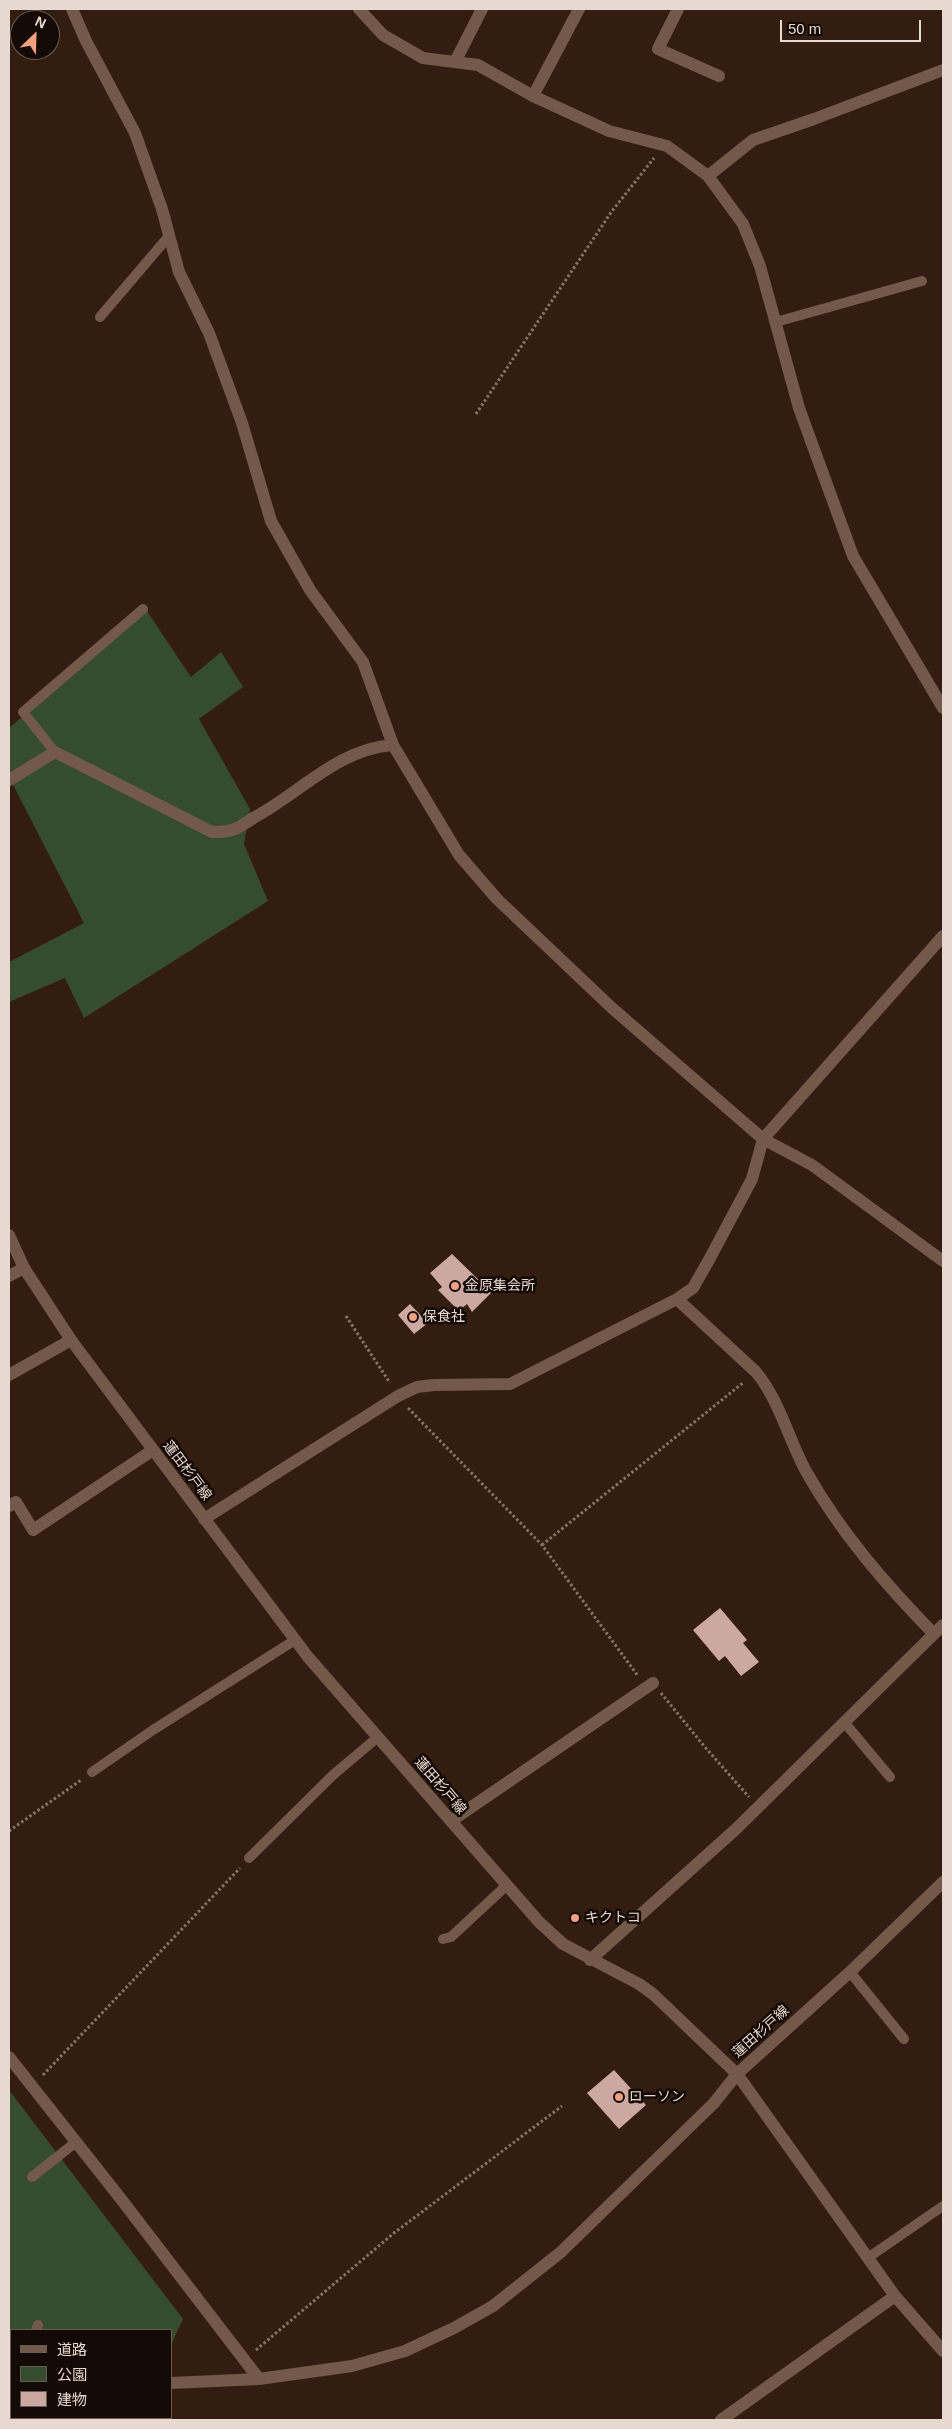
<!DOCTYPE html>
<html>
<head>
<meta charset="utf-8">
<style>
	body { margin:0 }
	#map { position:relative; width:952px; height:2429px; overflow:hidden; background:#331d10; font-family:Arial,"Noto Sans JP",sans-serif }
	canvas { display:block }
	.frame { position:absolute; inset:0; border:10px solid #e8d9d0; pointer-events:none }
	.legend { position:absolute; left:10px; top:2329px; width:162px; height:90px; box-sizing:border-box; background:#140a05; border:1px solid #695d56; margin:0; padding:6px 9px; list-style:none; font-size:15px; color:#e8d9d0 }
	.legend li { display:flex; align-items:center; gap:10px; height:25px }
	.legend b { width:25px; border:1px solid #695d56 }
	.north { position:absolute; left:10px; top:10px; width:50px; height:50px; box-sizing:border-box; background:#140a05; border:1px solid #695d56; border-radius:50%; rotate:24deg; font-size:14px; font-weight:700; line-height:20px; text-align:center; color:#e8d9d0 }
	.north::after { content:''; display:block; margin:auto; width:18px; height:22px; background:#f39f82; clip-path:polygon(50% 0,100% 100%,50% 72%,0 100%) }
	.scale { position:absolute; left:780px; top:20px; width:141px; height:22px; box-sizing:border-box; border:2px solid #e8d9d0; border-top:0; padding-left:6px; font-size:15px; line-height:18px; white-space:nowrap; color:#e8d9d0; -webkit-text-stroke:4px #140a05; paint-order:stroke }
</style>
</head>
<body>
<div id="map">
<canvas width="952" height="2429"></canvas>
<div class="frame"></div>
<ul class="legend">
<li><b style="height:6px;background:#73594a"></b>道路</li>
<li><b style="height:14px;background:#364c2e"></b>公園</li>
<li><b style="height:14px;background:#cba8a1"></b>建物</li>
</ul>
<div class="north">N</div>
<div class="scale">50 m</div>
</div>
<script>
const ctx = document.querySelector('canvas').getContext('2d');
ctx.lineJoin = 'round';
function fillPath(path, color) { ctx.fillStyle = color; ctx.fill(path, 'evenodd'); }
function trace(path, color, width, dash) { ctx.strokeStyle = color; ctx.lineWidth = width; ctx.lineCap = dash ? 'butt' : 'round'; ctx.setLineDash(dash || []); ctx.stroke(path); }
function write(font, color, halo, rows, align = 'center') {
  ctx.font = font + ' Arial,"Noto Sans JP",sans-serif'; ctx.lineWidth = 5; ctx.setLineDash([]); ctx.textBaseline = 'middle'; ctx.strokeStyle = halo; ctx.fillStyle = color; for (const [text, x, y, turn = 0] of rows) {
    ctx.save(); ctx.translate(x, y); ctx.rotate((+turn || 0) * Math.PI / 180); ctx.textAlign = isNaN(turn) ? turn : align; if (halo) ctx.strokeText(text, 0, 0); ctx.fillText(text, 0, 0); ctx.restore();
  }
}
fillPath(new Path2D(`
	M147,611L191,677L221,652L243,687L199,719L250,809L244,844L268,901L84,1018L65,978L9,1002V962L84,923L9,777V728Z
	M9,2090L183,2319L171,2345V2330H11V2370L9,2371Z
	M9,2411H11V2418H141L136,2420H9Z`), '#364c2e');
fillPath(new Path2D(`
	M452,1254L481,1282L483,1280L494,1290L472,1312L467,1304L459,1311L438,1290L442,1287L430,1273Z
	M410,1304L428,1323L414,1334L398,1315Z
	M720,1608L747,1640L743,1643L759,1662L741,1676L725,1656L719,1661L693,1630Z
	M614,2070L646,2105L619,2129L587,2093Z`), '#cba8a1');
trace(new Path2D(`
	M476,414L612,211L654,158
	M346,1316L390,1383
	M408,1408L542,1545L638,1676
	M542,1545L744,1382
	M661,1693L704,1746L749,1797
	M9,1831L81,1780
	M43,2075L240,1868
	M256,2350L394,2233L562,2106`), '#867468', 3, [2.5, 2.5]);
trace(new Path2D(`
	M100,317L169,236
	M776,322L922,281
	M55,752L23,712L143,609
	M844,1722L890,1777
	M92,1772L153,1730L295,1640
	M249,1858L333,1775L378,1737
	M443,1939L451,1937L507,1885
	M850,1972L904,2039
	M32,2177L76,2142
	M869,2257L943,2206
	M36,2330L38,2325
	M61,2418V2420`), '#73594a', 10);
trace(new Path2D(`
	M72,9L86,41L135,133L162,209L179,272L209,333L242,423L271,521L310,590L363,662L393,745L459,855L497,899L612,1008L763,1139L812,1165L943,1261
	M359,9L383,35L423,58L478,65L533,96L609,131L667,146L708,176L743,224L760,266L799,408L853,556L943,708
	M678,9L658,49L719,76
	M455,62L482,9
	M533,96L579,9
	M708,176L753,140L814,119L943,70
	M9,780L55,752L212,832C218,832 226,832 232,830C240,828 248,821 255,817C301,792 338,749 393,745
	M9,1276L24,1268
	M9,1375L71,1340
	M9,1506L16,1502L33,1530L153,1450
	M204,1519L398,1396L417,1387L434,1385L510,1384L677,1299
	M934,1634C886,1585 841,1533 807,1473C789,1441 780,1401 756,1372L677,1299L693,1288L710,1258L752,1179L763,1139L943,936
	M451,1821L653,1683
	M590,1960L736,1829L943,1625
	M171,2383L259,2379
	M9,2391L11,2390
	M151,2420L156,2418
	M721,2420L895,2296`), '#73594a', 12);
trace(new Path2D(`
	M9,2057L121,2199L259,2379L352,2366L405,2351L454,2328L493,2306L561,2252L714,2103L737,2074L895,2296L943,2351`), '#73594a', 12);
trace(new Path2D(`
	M9,1235L24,1268L71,1340L308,1657L539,1922L563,1944L639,1984L653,1994L737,2074L850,1972L943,1882`), '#73594a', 12);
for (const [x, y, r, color] of [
	[455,1286,5,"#f39f82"],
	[413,1317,5,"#f39f82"],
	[575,1918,5,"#f39f82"],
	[619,2097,5,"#f39f82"]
]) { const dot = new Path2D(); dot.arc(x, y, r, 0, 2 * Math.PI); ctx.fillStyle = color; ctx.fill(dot); trace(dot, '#140a05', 2); }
write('14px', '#e8d9d0', '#140a05', [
	["金原集会所",465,1286],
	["保食社",423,1317],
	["キクトコ",585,1918],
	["ローソン",629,2097]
], 'left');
write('14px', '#e8d9d0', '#140a05', [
	["蓮田杉戸線",187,1471,53],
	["蓮田杉戸線",440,1786,49],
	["蓮田杉戸線",761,2032,-42]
]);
</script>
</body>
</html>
